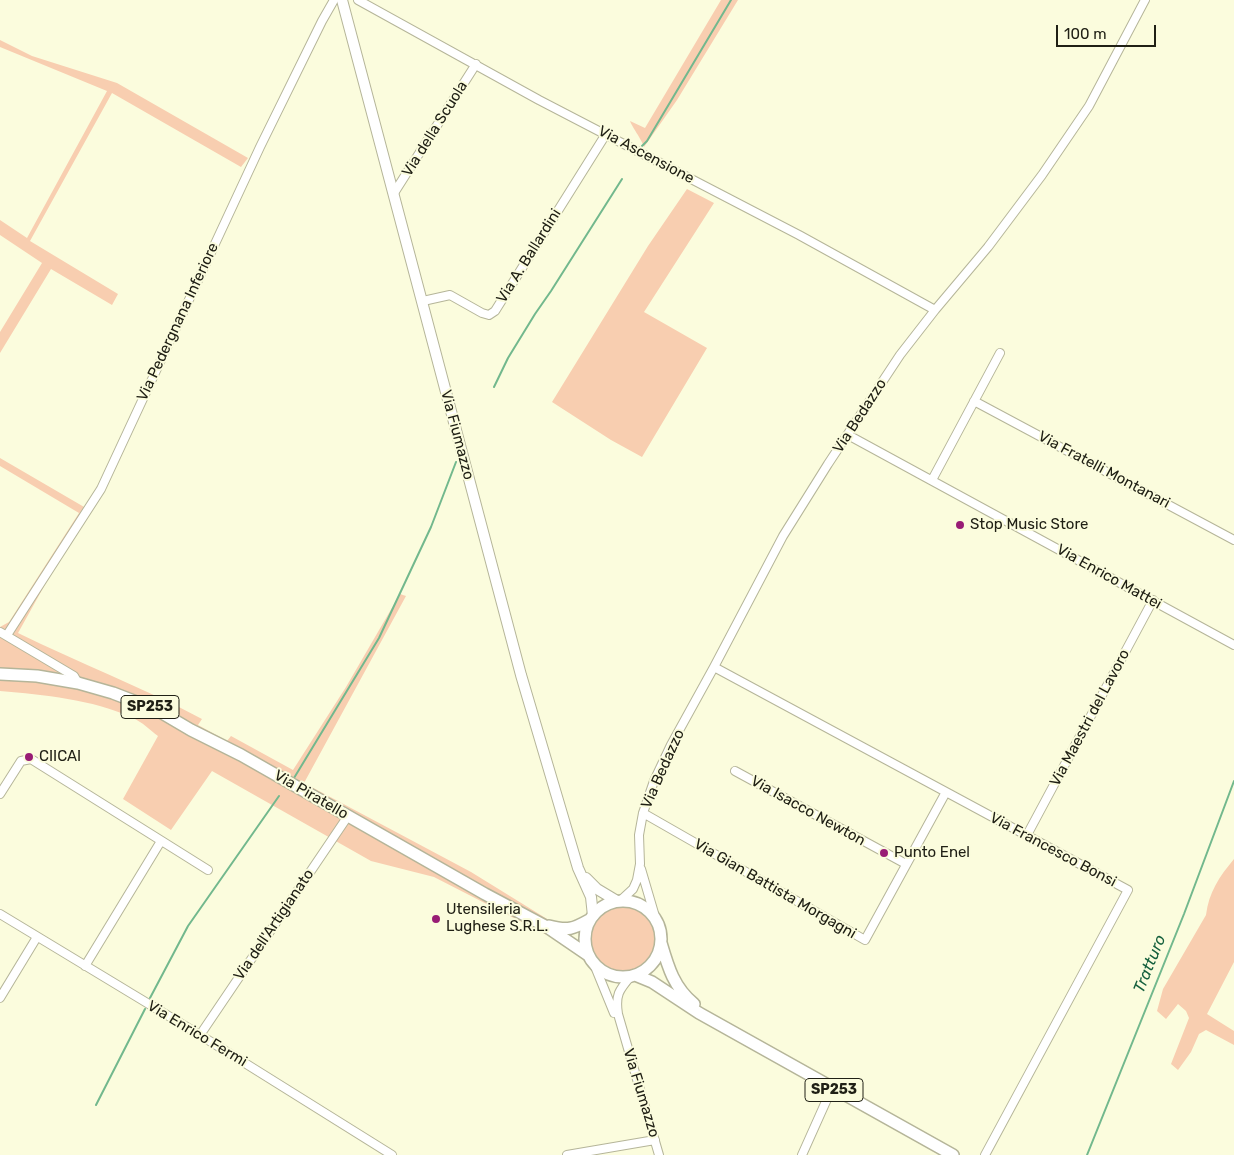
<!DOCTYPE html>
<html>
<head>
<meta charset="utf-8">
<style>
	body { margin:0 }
	#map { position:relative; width:1234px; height:1155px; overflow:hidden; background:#fbfcdd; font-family:Rubik,sans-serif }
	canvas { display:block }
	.scale { position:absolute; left:1056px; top:25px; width:100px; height:22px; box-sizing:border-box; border:2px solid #202015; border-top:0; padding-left:6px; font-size:15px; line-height:18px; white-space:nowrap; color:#202015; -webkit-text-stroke:4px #fbfcdd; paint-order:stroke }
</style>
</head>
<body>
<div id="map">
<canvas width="1234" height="1155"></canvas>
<div class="scale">100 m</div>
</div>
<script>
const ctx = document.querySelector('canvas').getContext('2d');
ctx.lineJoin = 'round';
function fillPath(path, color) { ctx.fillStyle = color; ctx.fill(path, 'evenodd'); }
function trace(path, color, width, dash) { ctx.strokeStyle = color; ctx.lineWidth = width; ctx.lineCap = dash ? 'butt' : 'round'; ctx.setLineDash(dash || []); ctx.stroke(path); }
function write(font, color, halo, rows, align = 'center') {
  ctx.font = font + ' Rubik,sans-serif'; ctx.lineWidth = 4; ctx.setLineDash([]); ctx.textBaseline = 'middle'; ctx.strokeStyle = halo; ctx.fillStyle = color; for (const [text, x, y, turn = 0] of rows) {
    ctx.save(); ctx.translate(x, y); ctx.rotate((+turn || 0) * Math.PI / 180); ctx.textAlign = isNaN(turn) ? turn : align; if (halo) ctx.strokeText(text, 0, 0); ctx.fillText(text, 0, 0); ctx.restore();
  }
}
fillPath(new Path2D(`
	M721,0H738L677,100L644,147C642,140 631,125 630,121L645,128Z
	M0,40L32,56L117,83L248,158L241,167L112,93L30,241L118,294L112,305L51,269L0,353V332L42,263L0,235V220L27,238L107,91L0,47Z
	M687,189L714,203L644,312L707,348L642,457L611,440L552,402L648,246Z
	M0,458L91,511L57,563L18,633C79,663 142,687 202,719L198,725L227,741L231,736L293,770L346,687L400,594L406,596L304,783L471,872L552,922L547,935L434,877L371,861L212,771L171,830L123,799L158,736C150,730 142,722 133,718C91,699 45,695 0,691V627L9,622L79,513L0,466Z
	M1234,859V962L1207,1014L1234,1031V1045L1206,1030L1199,1034L1191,1052L1178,1070L1171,1064L1189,1018L1186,1011L1178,1004L1166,1019L1157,1011L1163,989L1206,915C1209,892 1219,877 1234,859Z
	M589 939a34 34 0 1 1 68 0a34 34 0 1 1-68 0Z`), '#f8ceb0');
trace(new Path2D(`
	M642,146L647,141L731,0
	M494,387L508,358L535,314L551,291L622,179
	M294,778L379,638L431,527L456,462
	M150,998L188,926L279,796
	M96,1105L145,1009
	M1087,1155L1184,914L1234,781`), '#72b88d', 2);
const street = new Path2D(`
	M358,0L539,100L799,235L935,310
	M394,193L476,64
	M423,301L450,295L482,313L489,315L495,311L606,134
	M974,401L1234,540
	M848,435L1234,645
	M932,480L1000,353
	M0,632L74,676L78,683
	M7,635L101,489L260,147L322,21L334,0
	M714,667L1128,890L985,1155
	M735,771L906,864
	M0,794L21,761L31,759L208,870
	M643,813L865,940L946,792
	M1027,835L1153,600
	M641,869L656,920
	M620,901L633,889L637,880L640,864L639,835L643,813L654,781L671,745L714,667L783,536L828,464L900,355L935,310L988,247L1042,175L1089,106L1145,0
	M0,914L200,1035L392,1155
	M594,964L614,1013
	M85,966L161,841
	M631,976C619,990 615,995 618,1014L659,1155
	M0,998L37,937
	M200,1035L348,816
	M567,1155L655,1140
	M802,1155L832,1088`);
const secondary = new Path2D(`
	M342,0L521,675L578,868L591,897L593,916
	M586,878L597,889L617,901`);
const primary = new Path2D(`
	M0,674L37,676L78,683L113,693L157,710L191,730L241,755L485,894L547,927L588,955
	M585 939a38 38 0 1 1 76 0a38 38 0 1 1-76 0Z
	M549,926C568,931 573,929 589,920
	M661,943C668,967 674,988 694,1004
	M635,975L652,982L699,1013L953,1155`);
trace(street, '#b5b599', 10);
trace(secondary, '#b5b599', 12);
trace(primary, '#b5b599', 14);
trace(street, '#fff', 8);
trace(secondary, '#fff', 10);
trace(primary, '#fff', 11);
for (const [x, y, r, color] of [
	[960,525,5,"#981c75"],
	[29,757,5,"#981c75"],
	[884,853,5,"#981c75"],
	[436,919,5,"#981c75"]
]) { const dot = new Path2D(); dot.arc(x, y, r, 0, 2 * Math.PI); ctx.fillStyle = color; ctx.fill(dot); trace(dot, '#fbfcdd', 2); }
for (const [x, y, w] of [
	[150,707,58],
	[834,1090,58]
]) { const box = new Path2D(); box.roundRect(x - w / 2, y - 11.5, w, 23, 4); ctx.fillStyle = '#fbfcdd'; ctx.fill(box); trace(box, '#202015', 1); }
write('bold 14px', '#202015', null, [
	["SP253",150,707],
	["SP253",834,1090]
]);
write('15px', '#202015', '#fbfcdd', [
	["Via della Scuola",435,129,-58],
	["Via Ascensione",646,155,28],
	["Via A. Ballardini",529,256,-58],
	["Via Pedergnana Inferiore",178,322,-65],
	["Via Bedazzo",860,416,-57],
	["Via Fiumazzo",457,435,75],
	["Via Fratelli Montanari",1104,470,28],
	["Via Enrico Mattei",1109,577,29],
	["Via Maestri del Lavoro",1090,718,-62],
	["Via Bedazzo",663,769,-66],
	["Via Piratello",311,795,30],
	["Via Isacco Newton",808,811,29],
	["Via Francesco Bonsi",1053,850,28],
	["Via Gian Battista Morgagni",775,889,30],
	["Via dell'Artigianato",274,925,-56],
	["Via Enrico Fermi",197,1034,31],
	["Via Fiumazzo",641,1093,73]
]);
write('15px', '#202015', '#fbfcdd', [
	["Stop Music Store",970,525],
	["CIICAI",39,757],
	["Punto Enel",894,853],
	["Utensileria",446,910],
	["Lughese S.R.L.",446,927]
], 'left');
write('italic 16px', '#15603d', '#fbfcdd', [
	["Tratturo",1150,964,-68]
]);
</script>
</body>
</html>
